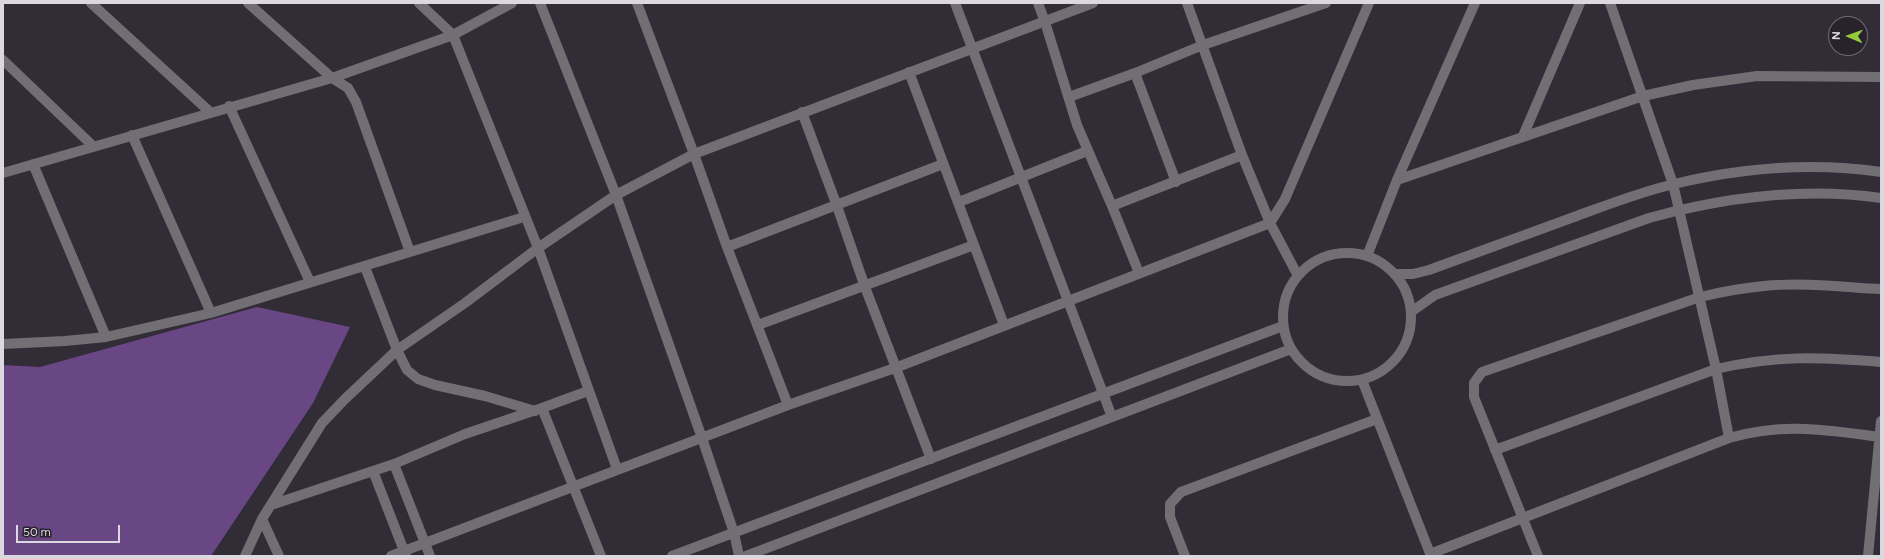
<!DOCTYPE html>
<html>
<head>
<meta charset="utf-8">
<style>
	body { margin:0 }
	#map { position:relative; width:1884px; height:559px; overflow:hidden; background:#322c37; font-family:Figtree,sans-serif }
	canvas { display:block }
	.frame { position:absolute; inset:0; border:4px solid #dbd8df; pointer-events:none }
	.north { position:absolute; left:1828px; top:16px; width:40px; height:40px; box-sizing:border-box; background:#28222d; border:1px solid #706b74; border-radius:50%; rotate:272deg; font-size:11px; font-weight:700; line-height:16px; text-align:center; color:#dbd8df }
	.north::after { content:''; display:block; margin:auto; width:14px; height:18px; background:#95cc3b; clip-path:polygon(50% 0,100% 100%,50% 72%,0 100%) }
	.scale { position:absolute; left:16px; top:525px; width:104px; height:18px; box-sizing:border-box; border:2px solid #dbd8df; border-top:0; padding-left:5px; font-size:12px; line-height:14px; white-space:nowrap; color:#dbd8df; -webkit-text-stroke:3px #28222d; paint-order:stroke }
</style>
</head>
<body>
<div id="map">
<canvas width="1884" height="559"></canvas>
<div class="frame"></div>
<div class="north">N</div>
<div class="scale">50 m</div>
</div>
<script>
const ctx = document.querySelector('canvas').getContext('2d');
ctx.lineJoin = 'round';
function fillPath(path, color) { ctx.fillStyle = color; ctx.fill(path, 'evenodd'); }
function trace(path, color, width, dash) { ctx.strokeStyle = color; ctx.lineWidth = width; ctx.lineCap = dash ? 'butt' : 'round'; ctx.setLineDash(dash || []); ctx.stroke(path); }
fillPath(new Path2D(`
	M257,307L350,327L313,403L211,556H3V365L40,367Z`), '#694785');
trace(new Path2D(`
	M91,3L210,112
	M248,3L332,78L348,88L356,102L410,252
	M419,3L453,35L538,248L617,469
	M540,3L616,195L702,438L734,533L739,556
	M637,3L694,154L727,247L788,405
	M955,3L1112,417
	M1038,3L1045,22L1077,125L1112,206L1139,273
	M1187,3L1242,155L1270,223L1298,276
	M1610,3L1673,184L1716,369L1729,438
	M3,60L93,146
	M909,72L1004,325
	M1135,73L1176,182
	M1069,97L1135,73L1203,45L1326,3
	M229,106L310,282
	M802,112L837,206L865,287L931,459
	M132,135L211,313
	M1523,136L1580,3
	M33,164L106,337
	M3,173L332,78L453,35L512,3
	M1397,180L1643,96L1693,85L1757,76L1881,77
	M959,202L1087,151
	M1112,206L1242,155
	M727,247L943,164
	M1283 317a64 64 0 1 1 128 0a64 64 0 1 1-128 0Z
	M1367,256L1397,180L1475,3
	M365,267L397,350L407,370L418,379L435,385L485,396L535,411
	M1395,274H1413L1429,270C1477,252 1526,235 1574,217C1607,205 1640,192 1674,184C1741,168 1812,162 1881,172
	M1411,312L1435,295L1649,218C1725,197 1803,187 1881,198
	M758,325L974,245
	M3,344L65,341L106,337L211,313L524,217
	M1362,380L1431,556
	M542,408L601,556
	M1495,450L1716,369C1777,355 1820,357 1881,362
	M394,464L430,556
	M373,471L406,556
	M271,505L394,464L465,434L542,408L588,391
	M262,519L279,556
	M1430,554L1729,438C1784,422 1826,430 1881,437
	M245,556L262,519L322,423L345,399L397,350L465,303L538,248L616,195L694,154L1093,3
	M391,556L788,405L895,368L1270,223L1285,199L1369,3
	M672,556L1283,326
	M746,556L1291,349
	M1185,556L1170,517V504L1181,492L1377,419
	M1538,556L1474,397V383L1482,372L1700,297C1721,292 1742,288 1764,286C1802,282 1842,287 1881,289
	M1868,556L1881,421`), '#716e74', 10);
</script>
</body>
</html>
